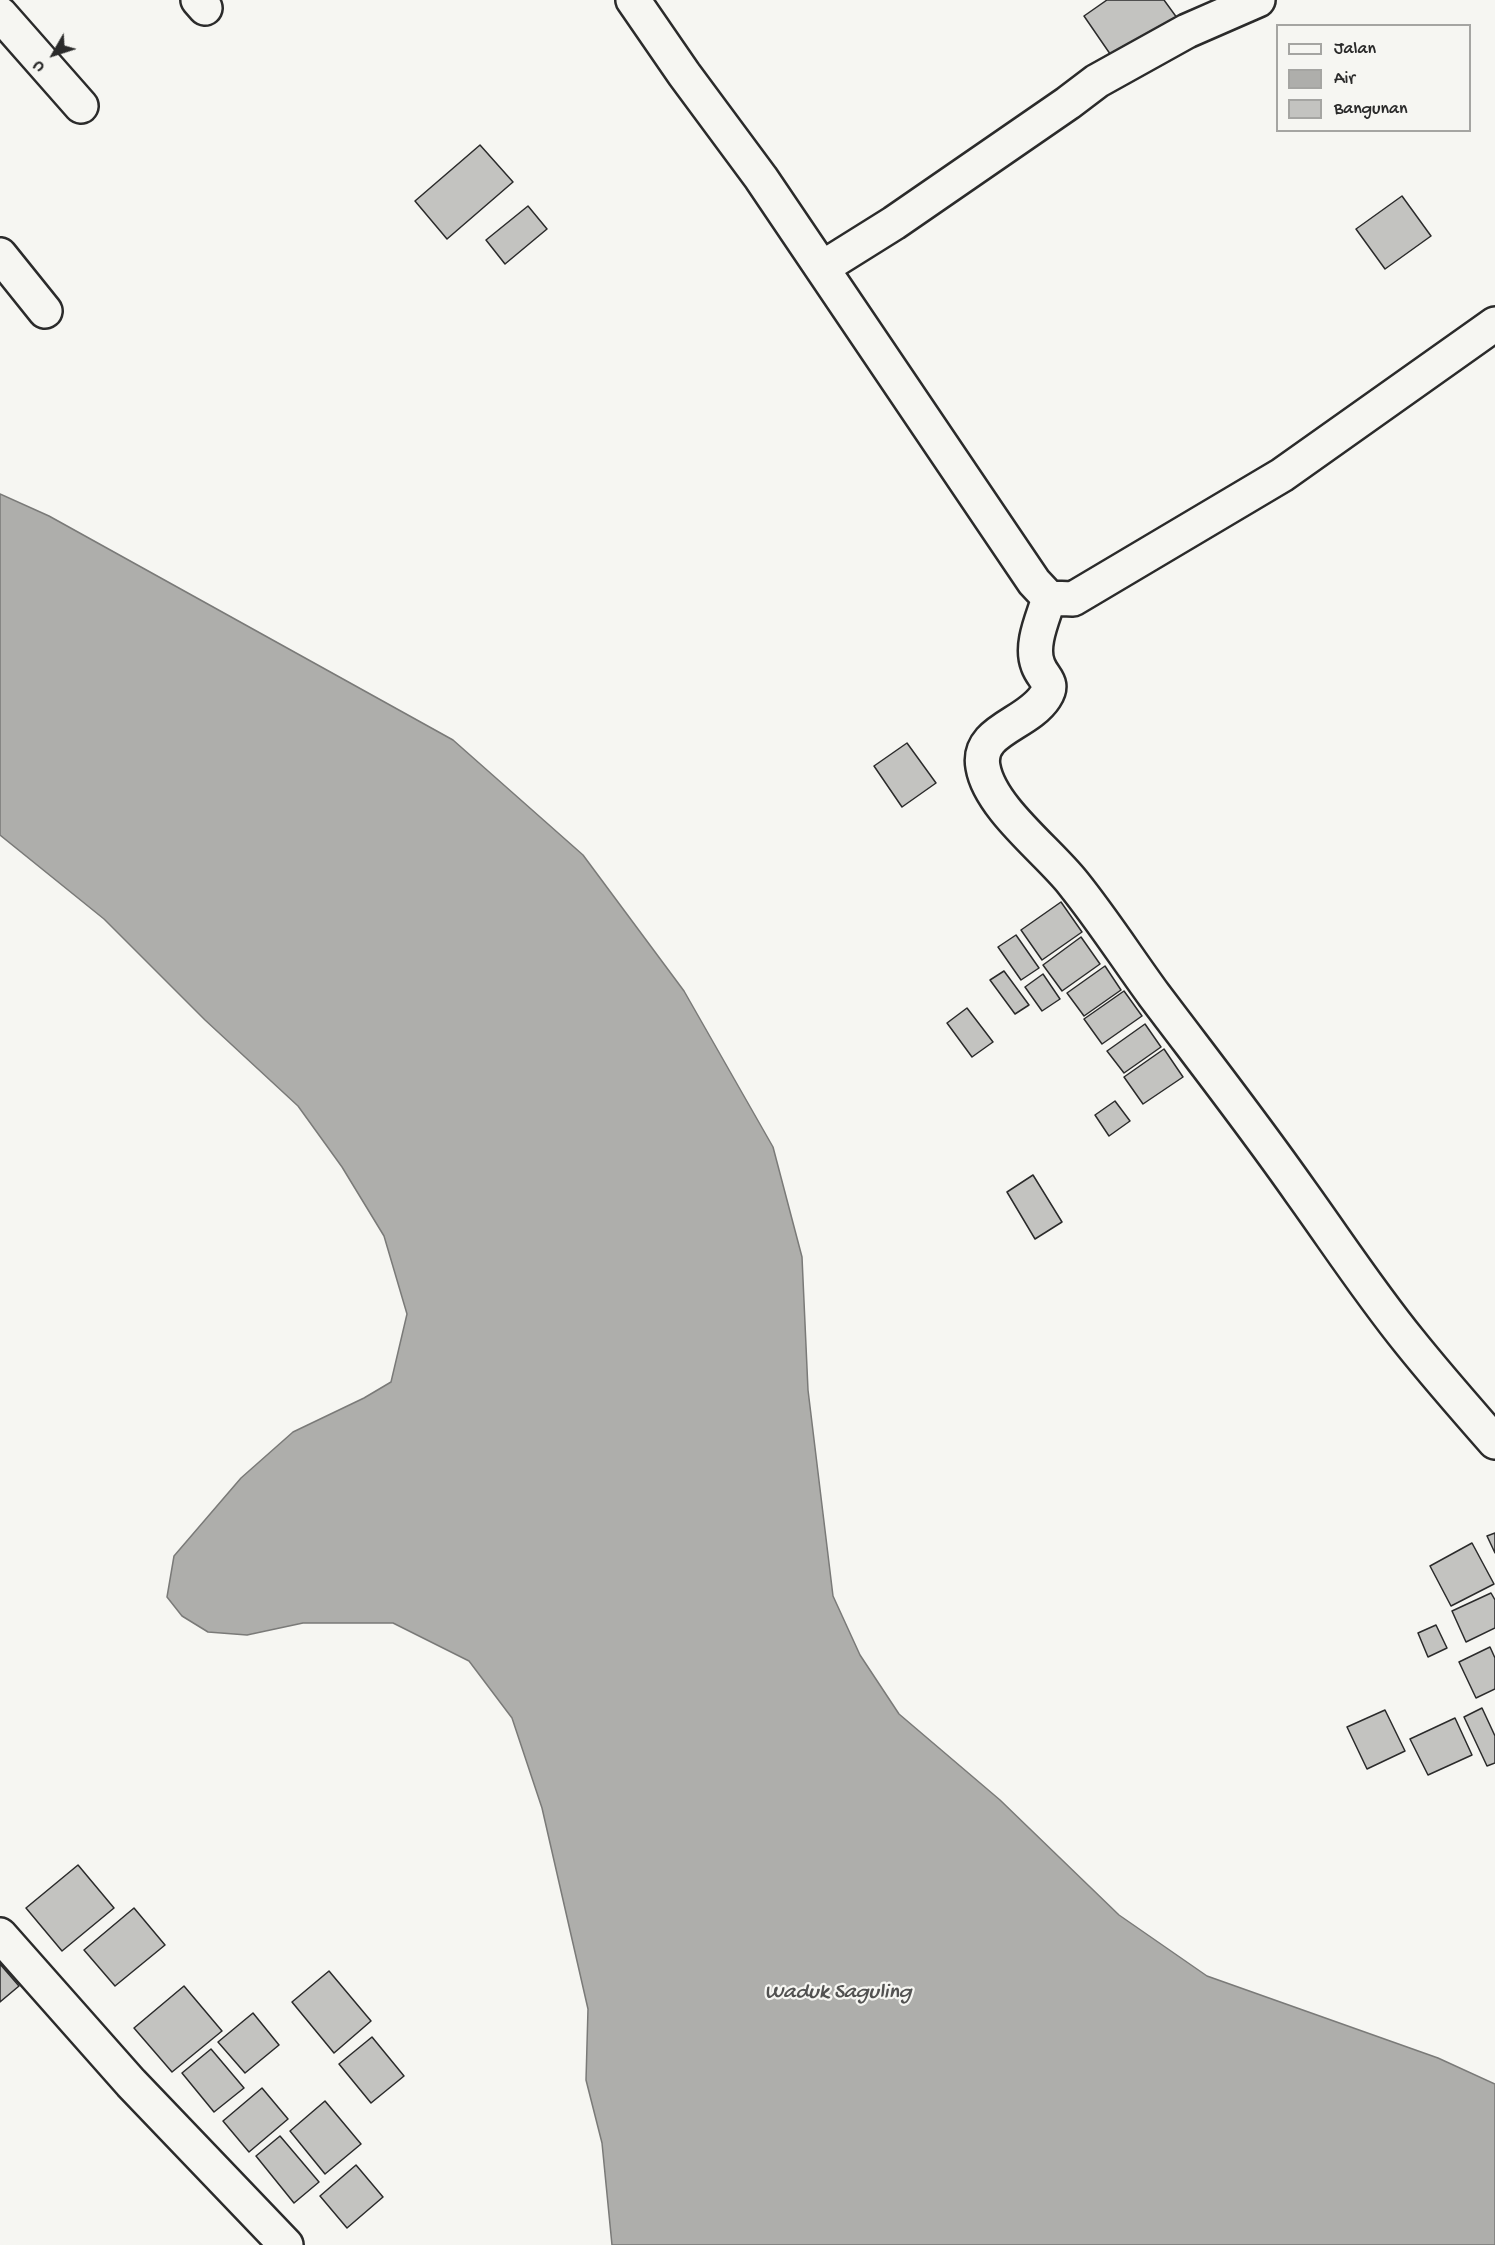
<!DOCTYPE html>
<html>
<head>
<meta charset="utf-8">
<style>
	body { margin:0 }
	#map { position:relative; width:1495px; height:2245px; overflow:hidden; background:#f6f6f2; font-family:"Gochi Hand",sans-serif }
	canvas { display:block }
	.legend { position:absolute; left:1276px; top:24px; width:195px; height:108px; box-sizing:border-box; background:#f6f6f2; border:2px solid #a5a5a2; margin:0; padding:8px 10px; list-style:none; font-size:18px; color:#2b2b2b }
	.legend li { display:flex; align-items:center; gap:12px; height:30px }
	.legend b { width:30px; border:2px solid #a5a5a2 }
	.north { position:absolute; left:24px; top:24px; width:60px; height:60px; -webkit-text-stroke:4px #f6f6f2; paint-order:stroke; rotate:231deg; font-size:16px; font-weight:700; line-height:24px; text-align:center; color:#2b2b2b }
	.north::after { content:''; display:block; margin:auto; width:21px; height:27px; background:#2b2b2b; clip-path:polygon(50% 0,100% 100%,50% 72%,0 100%) }
</style>
</head>
<body>
<div id="map">
<canvas width="1495" height="2245"></canvas>
<ul class="legend">
<li><b style="height:8px;background:#f6f6f2"></b>Jalan</li>
<li><b style="height:16px;background:#aeaeab"></b>Air</li>
<li><b style="height:16px;background:#c3c3c0"></b>Bangunan</li>
</ul>
<div class="north">U</div>
</div>
<script>
const ctx = document.querySelector('canvas').getContext('2d');
ctx.lineJoin = 'round';
function fillPath(path, color) { ctx.fillStyle = color; ctx.fill(path, 'evenodd'); }
function trace(path, color, width, dash) { ctx.strokeStyle = color; ctx.lineWidth = width; ctx.lineCap = dash ? 'butt' : 'round'; ctx.setLineDash(dash || []); ctx.stroke(path); }
function write(font, color, halo, rows, align = 'center') {
  ctx.font = font + ' "Gochi Hand",sans-serif'; ctx.lineWidth = 4.5; ctx.setLineDash([]); ctx.textBaseline = 'middle'; ctx.strokeStyle = halo; ctx.fillStyle = color; for (const [text, x, y, turn = 0] of rows) {
    ctx.save(); ctx.translate(x, y); ctx.rotate((+turn || 0) * Math.PI / 180); ctx.textAlign = isNaN(turn) ? turn : align; if (halo) ctx.strokeText(text, 0, 0); ctx.fillText(text, 0, 0); ctx.restore();
  }
}
const water = new Path2D(`
	M0,494L49,516L453,740L583,855L684,991L773,1147L802,1257L808,1390L833,1596L860,1655L899,1714L1000,1800L1119,1915L1207,1976L1438,2058L1495,2084V2245H612L602,2143L586,2080L588,2009L542,1808L512,1718L469,1661L393,1623H303L247,1635L208,1632L182,1616L167,1597L174,1556L241,1478L293,1432L364,1398L391,1382L407,1314L384,1236L342,1167L298,1106L205,1020L104,919L0,835Z`);
fillPath(water, '#aeaeab');
trace(water, '#7a7a78', 1.5);
const building = new Path2D(`
	M1107,0H1164L1180,22L1117,64L1084,16Z
	M480,145L513,182L447,239L415,201Z
	M1402,196L1431,236L1385,269L1356,229Z
	M528,206L547,229L505,264L486,240Z
	M907,743L936,783L902,807L874,766Z
	M1061,902L1082,932L1042,960L1021,930Z
	M1016,935L1039,968L1021,980L998,947Z
	M1081,937L1100,964L1062,991L1043,965Z
	M1105,966L1121,990L1084,1016L1067,993Z
	M1004,971L1029,1005L1015,1014L990,980Z
	M1043,974L1060,999L1042,1011L1025,987Z
	M1124,991L1142,1016L1102,1044L1084,1019Z
	M967,1008L993,1042L972,1057L947,1023Z
	M1145,1024L1161,1047L1124,1073L1107,1051Z
	M1164,1049L1183,1077L1143,1104L1124,1077Z
	M1115,1101L1130,1121L1109,1136L1095,1115Z
	M1033,1175L1062,1222L1035,1239L1007,1192Z
	M1495,1533V1553L1487,1536Z
	M1472,1543L1494,1584L1451,1606L1430,1566Z
	M1491,1593L1495,1600V1628L1466,1642L1452,1611Z
	M1436,1625L1447,1648L1428,1657L1418,1633Z
	M1490,1647L1495,1658V1689L1476,1698L1459,1662Z
	M1482,1708L1495,1736V1763L1487,1766L1464,1717Z
	M1385,1710L1405,1751L1367,1769L1347,1727Z
	M1455,1718L1472,1755L1428,1775L1410,1739Z
	M78,1865L114,1908L62,1951L26,1908Z
	M134,1908L165,1945L115,1986L84,1950Z
	M0,1964L19,1986L0,2002Z
	M329,1971L371,2021L334,2053L292,2002Z
	M184,1986L222,2031L172,2072L134,2028Z
	M253,2013L279,2045L245,2073L218,2042Z
	M372,2037L404,2076L371,2103L339,2064Z
	M211,2049L244,2088L214,2112L182,2073Z
	M262,2088L288,2119L249,2152L223,2121Z
	M325,2101L361,2144L325,2174L290,2131Z
	M280,2136L319,2182L294,2203L256,2156Z
	M356,2165L383,2197L347,2228L320,2196Z`);
fillPath(building, '#c3c3c0');
trace(building, '#2b2b2b', 1.5);
const street = new Path2D(`
	M198,0L205,8
	M633,0L684,74L761,178L1034,582L1049,598L1073,599L1282,475L1495,324
	M0,14L81,106
	M0,255L45,311
	M822,268L894,223L1068,103L1097,81L1187,31L1258,0
	M1049,598C1043,618 1030,645 1038,665C1043,679 1055,682 1045,697C1027,725 976,730 983,767C990,808 1048,851 1073,883C1102,919 1127,958 1154,995C1203,1060 1253,1124 1300,1191C1336,1241 1370,1293 1409,1341C1437,1376 1466,1409 1495,1442
	M0,1935L131,2083L286,2245`);
trace(street, '#2b2b2b', 38);
trace(street, '#f6f6f2', 33);
write('italic 22px', '#525251', '#f6f6f2', [
	["Waduk Saguling",838,1994]
]);
</script>
</body>
</html>
